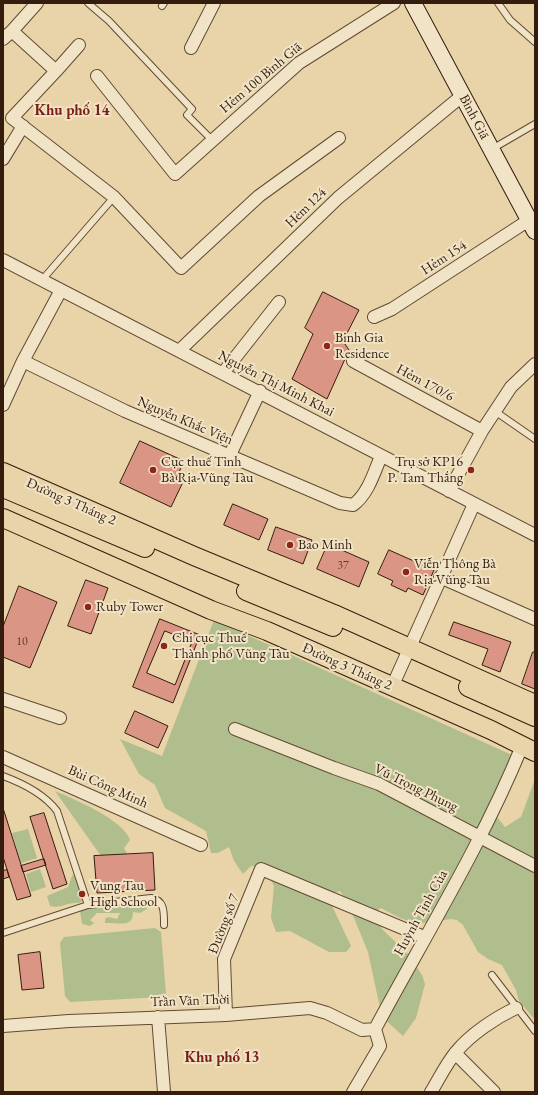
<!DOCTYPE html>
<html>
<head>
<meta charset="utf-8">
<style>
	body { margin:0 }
	#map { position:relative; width:538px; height:1095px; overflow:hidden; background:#e8d4a8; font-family:"EB Garamond",serif }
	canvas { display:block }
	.frame { position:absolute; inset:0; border:4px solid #341c0e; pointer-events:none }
</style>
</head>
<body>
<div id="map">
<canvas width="538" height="1095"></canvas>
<div class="frame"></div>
</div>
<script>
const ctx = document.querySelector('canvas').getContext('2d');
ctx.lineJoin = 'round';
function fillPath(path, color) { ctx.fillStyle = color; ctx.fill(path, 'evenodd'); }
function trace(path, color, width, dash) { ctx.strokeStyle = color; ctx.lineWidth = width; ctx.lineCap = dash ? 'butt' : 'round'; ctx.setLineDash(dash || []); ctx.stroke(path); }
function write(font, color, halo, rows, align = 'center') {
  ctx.font = font + ' "EB Garamond",serif'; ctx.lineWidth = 4; ctx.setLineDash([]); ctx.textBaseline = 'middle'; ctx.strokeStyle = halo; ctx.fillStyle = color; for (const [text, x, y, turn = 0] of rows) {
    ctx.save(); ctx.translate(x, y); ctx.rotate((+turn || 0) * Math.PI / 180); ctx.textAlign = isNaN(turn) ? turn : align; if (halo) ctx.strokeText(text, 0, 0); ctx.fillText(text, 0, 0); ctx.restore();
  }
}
fillPath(new Path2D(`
	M214,620L512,755L518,771L494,805L497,817L505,827L521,817L535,779V1020L519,1001L516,990L502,965L488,959L478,952L463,925L457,920L451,919L418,924L400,918L381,908L376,911L382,929L409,955L422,975L425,984L416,1018L403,1036L382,1017L368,952L347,901L340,891L329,895L333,908L351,946L346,952H329L290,931L276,932L271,918L274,886L269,876L259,867L251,866L243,874L234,861L229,847L218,853H211L206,831L165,808L155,785L139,774L120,739L162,756Z
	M55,791C74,799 124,820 130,840L124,848L128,855L101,856Z
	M28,829L37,858L21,863L12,833Z
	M40,869L46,887L31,892L26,874Z
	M74,874L83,878L84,885L82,901L79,903C69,901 61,909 50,906L47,896L68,887L72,876Z
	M110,900L134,904L137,901L143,900L147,909L140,913L133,912C134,929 115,922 105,923V919L108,917L117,919L120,913H97L90,920L94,923L90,926L82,924L80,911L82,905Z
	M155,928L161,932L166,994L162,997L70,1002L65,996L60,943L64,937Z`), '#afbe8c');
const building = new Path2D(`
	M323,292L359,310L343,341L349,350L327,399L292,379L313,334L305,328Z
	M140,441L184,461L176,479L183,482L171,507L120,483Z
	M233,504L268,519L259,540L224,525Z
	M276,527L312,540L303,564L268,550Z
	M328,544L369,562L359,587L317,569Z
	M389,550L434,570L423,595L408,588L406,592L391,585L393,581L378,574Z
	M86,580L108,588L91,634L68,626Z
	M19,586L57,602L30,668L3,657V627Z
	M160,619L200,635L173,703L133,687Z
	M454,622L511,642L500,672L482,665L488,649L449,635Z
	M165,631L192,642L175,685L147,673Z
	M533,652H535V689L522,684Z
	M135,711L168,726L158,748L125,733Z
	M3,808L31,896L17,900L3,857Z
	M44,813L67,884L53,889L30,817Z
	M153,853L155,890L97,893L94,856Z
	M44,859L46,865L23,872L21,866Z
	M7,870L9,877L3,879V871Z
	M40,952L44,988L22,990L18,955Z`);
fillPath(building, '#da9584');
trace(building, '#341c0e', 1);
const lane = new Path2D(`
	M88,3L109,21L192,109L187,115L212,140
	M498,3L510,20L535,42
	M162,6L164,3
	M492,149L535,124
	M42,280L114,197
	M496,412L535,439
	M3,776C22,783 45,795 57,811L88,905
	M3,933L88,905L151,898C165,900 164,913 164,925
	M492,975L535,1031`);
const street = new Path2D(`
	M37,3L12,31L56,71L12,118L114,197L181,268L259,196L339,138
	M3,39L12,31
	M191,48L214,3
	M56,71L79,45
	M97,76L175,174L299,63L394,3
	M3,159L23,126
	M3,260L535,535
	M374,317L392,309L529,220
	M179,351L338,198L463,95
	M23,361L125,411L340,503L353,505C368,494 374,473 381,456
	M353,361L482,431
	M223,373L279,302
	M3,405L23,361L61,290
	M229,457L260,391
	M449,491L482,431L511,387L535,364
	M440,577L535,619
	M392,687L474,504
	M3,699L60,718
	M235,729L334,768L379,784L535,866
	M3,757L201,845
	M226,1015L224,959L261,869L424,937
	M158,1017L164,1092
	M3,1026L69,1021L226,1015L310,1008L327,1013L362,1030L375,1029
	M455,1053L494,1092
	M353,1092L380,1046L375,1029C425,936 482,844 522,746
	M431,1092C439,1079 446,1064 456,1052C471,1034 495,1018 516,1008`);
const secondary = new Path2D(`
	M413,3L535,231`);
const primary = new Path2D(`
	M3,472L194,556L334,614L535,704
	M3,488L145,548
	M3,518L211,610L267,631L491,730L535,752
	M246,591L333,627
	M468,687L535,717`);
trace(lane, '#614a34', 8);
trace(street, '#614a34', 14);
trace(secondary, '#341c0e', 18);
trace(primary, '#341c0e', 20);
trace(lane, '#f0e3c6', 6);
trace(street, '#f0e3c6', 12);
trace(secondary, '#f0e3c6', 16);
trace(primary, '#e8d4a8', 18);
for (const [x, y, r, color] of [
	[327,346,4,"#8f2418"],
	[153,470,4,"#8f2418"],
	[471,470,4,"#8f2418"],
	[290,545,4,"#8f2418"],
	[406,572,4,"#8f2418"],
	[88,607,4,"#8f2418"],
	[164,646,4,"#8f2418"],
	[82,894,4,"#8f2418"]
]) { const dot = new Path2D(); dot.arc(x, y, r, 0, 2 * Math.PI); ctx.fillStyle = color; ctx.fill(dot); trace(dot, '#f0e3c6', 1.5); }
write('12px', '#5e3a2c', null, [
	["37",343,566],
	["10",22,642]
]);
write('14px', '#341c0e', '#f0e3c6', [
	["Hẻm 100 Bình Giã",261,78,-40],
	["Bình Giã",474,117,62],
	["Hẻm 124",306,208,-44],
	["Hẻm 154",444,258,-33],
	["Hẻm 170/6",425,383,28],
	["Nguyễn Thị Minh Khai",276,384,27],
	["Nguyễn Khắc Viện",185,421,23],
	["Đường 3 Tháng 2",71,502,24],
	["Đường 3 Tháng 2",347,667,24],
	["Bùi Công Minh",108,787,24],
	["Vũ Trọng Phụng",416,788,26],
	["Huỳnh Tịnh Của",421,913,-61],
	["Đường số 7",224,924,-69],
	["Trần Văn Thời",190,1001,-2]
]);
write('14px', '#341c0e', '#f0e3c6', [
	["Binh Gia",335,338],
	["Residence",335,354],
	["Cục thuế Tỉnh",161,462],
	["Bà Rịa-Vũng Tàu",161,478],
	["Trụ sở KP16",463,462,"right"],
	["P. Tam Thắng",463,478,"right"],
	["Bao Minh",298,545],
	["Viễn Thông Bà",414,564],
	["Rịa-Vũng Tàu",414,580],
	["Ruby Tower",96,607],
	["Chi cục Thuế",172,638],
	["Thành phố Vũng Tàu",172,654],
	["Vung Tau",90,886],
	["High School",90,902]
], 'left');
write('bold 15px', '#7a1f14', '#f0e3c6', [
	["Khu phố 14",72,111],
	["Khu phố 13",222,1058]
]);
</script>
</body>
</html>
